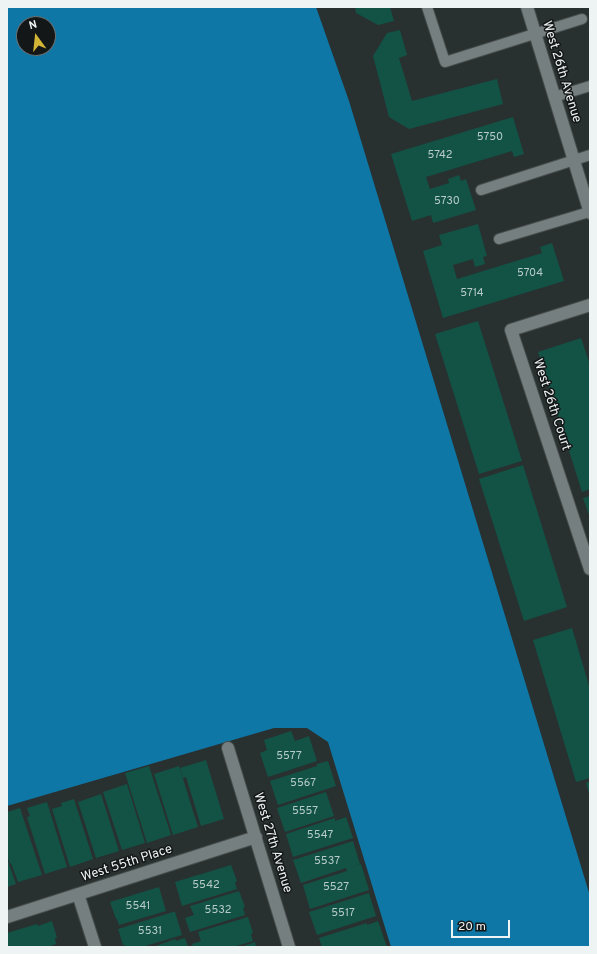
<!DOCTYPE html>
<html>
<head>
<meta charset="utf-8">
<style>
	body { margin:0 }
	#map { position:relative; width:597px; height:954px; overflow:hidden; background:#293030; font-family:Overpass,sans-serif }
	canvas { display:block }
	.frame { position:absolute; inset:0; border:8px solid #eef3f3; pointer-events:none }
	.north { position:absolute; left:16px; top:16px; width:40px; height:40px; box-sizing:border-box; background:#141717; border:1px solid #6b6f6f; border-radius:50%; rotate:345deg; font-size:11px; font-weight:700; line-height:16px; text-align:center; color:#eef3f3 }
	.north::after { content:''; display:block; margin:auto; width:14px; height:18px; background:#d3b635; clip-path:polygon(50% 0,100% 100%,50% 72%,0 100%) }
	.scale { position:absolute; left:451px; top:920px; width:59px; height:18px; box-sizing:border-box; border:2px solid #eef3f3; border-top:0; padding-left:5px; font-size:12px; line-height:14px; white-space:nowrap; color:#eef3f3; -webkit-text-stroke:3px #141717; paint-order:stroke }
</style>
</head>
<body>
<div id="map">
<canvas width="597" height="954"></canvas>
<div class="frame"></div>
<div class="north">N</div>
<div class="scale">20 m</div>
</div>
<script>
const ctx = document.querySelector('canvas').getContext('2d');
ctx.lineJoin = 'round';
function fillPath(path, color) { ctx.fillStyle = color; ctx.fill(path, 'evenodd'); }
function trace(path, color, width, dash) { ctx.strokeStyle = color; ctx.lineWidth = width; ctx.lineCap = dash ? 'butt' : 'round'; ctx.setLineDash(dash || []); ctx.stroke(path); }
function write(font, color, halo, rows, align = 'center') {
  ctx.font = font + ' Overpass,sans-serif'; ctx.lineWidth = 3; ctx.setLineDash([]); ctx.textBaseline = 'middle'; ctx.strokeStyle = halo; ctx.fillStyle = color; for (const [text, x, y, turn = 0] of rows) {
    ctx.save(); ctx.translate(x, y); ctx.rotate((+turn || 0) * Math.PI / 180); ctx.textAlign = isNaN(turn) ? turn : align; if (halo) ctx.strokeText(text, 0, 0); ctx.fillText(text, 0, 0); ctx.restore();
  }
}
fillPath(new Path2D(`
	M7,7H316L349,101L590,896V947H391L328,742L307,728H274L7,806ZM24,24H48V48H24Z`), '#0f77a6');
fillPath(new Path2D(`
	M355,7H390L394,21L378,25L356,13Z
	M400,30L407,55L399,58L412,101L497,79L503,104L409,129L389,117L373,56L387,33Z
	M513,117L524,154L514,157L512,151L426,177L430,189L449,183L448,179L459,175L461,181L466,179L476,210L433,223L431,215L412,221L391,154Z
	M478,224L487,256L483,257L485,264L475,267L473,259L453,265L457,279L542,253L540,247L552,243L564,281L443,318L423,251L442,245L439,235Z
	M478,321L522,461L479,474L435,334Z
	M581,338L590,365V489L582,492L538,352Z
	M523,465L567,607L524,621L479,479Z
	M590,496V518L583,498Z
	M572,628L590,689V778L576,782L533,640Z
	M291,731L295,741L309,736L317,761L268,777L260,753L267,750L264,740Z
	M206,760L224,819L201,826L186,777L183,778L180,768Z
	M328,761L336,786L278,805L270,781L317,766V764Z
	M149,766L171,835L147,843L125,773Z
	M179,766L198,827L173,835L154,774Z
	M590,781V797L586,783Z
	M127,784L145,843L122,850L103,792Z
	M326,792L334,816L285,832L277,808Z
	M101,794L119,851L96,858L78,802Z
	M74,799L93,859L70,867L52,809L62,806L61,803Z
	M47,802L67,867L45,874L27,817L30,816L27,808Z
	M20,808L42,875L18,882L11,863L10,864L7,855V812Z
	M346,817L353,838L293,857L286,834L335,818V821Z
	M353,841L360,864L351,867L361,864L369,890L310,909L303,885L347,871L346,868L301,883L293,860Z
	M7,858L16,884L7,887Z
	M231,865L237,881L235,882L237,889L182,906L175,882Z
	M159,887L166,911L119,925L117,919H116L110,902Z
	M239,891L245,907L243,908L245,915L190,932L185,918L194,915L190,906Z
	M369,893L376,916L317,935L309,912Z
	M173,912H175L182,935L142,947H126L125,945H123L118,929Z
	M248,917L253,933L251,934L253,941L233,947H193L192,944L201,941L198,932Z
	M52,921L57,938H55L56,944L47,947H7V933L37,924L38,926Z
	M378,921L387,947H322L319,938L367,923V925Z
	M185,938L188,947H153L175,939L176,941Z
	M255,942L256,947H241Z`), '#125346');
const lane = new Path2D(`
	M427,7L445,62L582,19
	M554,97L590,86
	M481,190L590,155
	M499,239L589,212`);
const street = new Path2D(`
	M590,305L511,330L590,569
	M228,748L289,947
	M78,894L95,947
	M7,917L256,837`);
const secondary = new Path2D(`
	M527,7L590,213`);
trace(lane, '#464d4d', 12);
trace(street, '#464d4d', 14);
trace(secondary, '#464d4d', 14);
trace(lane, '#767f7f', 10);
trace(street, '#767f7f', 12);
trace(secondary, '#767f7f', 12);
write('11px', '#b7cbc8', null, [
	["5750",490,138],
	["5742",440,156],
	["5730",447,202],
	["5704",530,274],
	["5714",472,294],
	["5577",289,757],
	["5567",303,784],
	["5557",305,812],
	["5547",320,836],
	["5537",327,862],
	["5542",206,886],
	["5527",336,888],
	["5541",138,907],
	["5532",218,911],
	["5517",343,914],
	["5531",150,932]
]);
write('13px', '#eef3f3', '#141717', [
	["West 26th Avenue",561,72,73],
	["West 26th Court",551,405,72],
	["West 27th Avenue",272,843,73],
	["West 55th Place",127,864,-18]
]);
</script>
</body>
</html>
